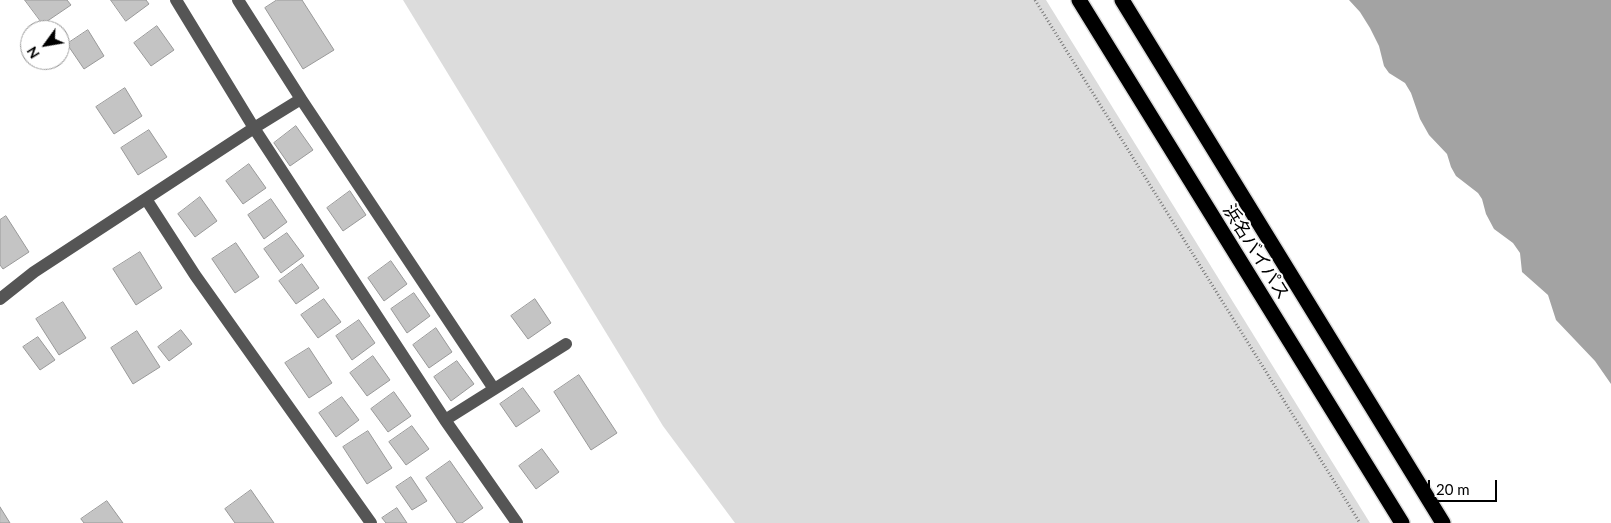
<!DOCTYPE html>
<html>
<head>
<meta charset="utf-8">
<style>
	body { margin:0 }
	#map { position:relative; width:1611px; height:523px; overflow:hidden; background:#fff; font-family:Lato,sans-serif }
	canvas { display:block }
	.north { position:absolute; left:20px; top:20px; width:50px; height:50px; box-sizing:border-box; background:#fff; border:1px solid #999; border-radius:50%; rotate:238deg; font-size:14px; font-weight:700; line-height:20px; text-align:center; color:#000 }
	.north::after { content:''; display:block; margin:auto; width:18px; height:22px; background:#000; clip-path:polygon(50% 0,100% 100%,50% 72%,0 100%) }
	.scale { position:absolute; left:1428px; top:480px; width:69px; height:22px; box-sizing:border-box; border:2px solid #000; border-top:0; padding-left:6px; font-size:15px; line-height:18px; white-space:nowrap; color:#000; -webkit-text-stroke:4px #fff; paint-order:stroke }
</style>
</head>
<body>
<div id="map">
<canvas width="1611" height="523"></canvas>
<div class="north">N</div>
<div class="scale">20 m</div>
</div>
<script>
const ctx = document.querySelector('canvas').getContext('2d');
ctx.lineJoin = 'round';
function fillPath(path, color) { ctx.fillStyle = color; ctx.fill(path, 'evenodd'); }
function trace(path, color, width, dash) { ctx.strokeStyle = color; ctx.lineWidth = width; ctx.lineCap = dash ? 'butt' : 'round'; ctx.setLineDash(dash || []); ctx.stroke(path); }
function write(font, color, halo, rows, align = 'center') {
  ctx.font = font + ' Lato,"Noto Sans JP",sans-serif'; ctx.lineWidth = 4; ctx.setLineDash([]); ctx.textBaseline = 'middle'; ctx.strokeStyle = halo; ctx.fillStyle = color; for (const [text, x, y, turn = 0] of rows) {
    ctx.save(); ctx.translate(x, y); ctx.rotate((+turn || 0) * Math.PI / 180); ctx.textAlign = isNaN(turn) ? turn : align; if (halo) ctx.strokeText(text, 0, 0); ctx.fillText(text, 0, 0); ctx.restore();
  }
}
fillPath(new Path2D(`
	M403,0H1046L1370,523H735L663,426Z`), '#dcdcdc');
fillPath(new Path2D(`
	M1349,0H1611V384L1595,361L1556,320L1548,295L1522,272L1520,253L1513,243L1494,229L1486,214L1482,199L1478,193L1456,176L1451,167L1447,154L1429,135L1420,119L1411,93L1405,83L1389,73L1384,66L1379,46L1370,28L1360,12Z`), '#a3a3a3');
const building = new Path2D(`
	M25,0H67L71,5L43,24Z
	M111,0H146L149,4L126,21Z
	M277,0H302L334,50L303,69L265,8Z
	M157,26L174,50L151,66L134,43Z
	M88,30L104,56L84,69L67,44Z
	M125,88L142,116L114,134L96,107Z
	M296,126L313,150L290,166L274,143Z
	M149,130L167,157L138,175L121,148Z
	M249,164L266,188L243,204L226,181Z
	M350,191L366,215L343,231L327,208Z
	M200,197L217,221L195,237L178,214Z
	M271,199L287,222L264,239L248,215Z
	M6,216L29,252L3,269L0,265V220Z
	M287,233L304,256L281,273L264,249Z
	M236,243L259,277L235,293L212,259Z
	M140,252L162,288L136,305L113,269Z
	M391,261L407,284L384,301L368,278Z
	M302,264L319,288L296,304L279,281Z
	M414,293L430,316L407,333L391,309Z
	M324,299L341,322L318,338L301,315Z
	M535,299L551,323L528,339L511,316Z
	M63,302L86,338L59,355L36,319Z
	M359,320L375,343L352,360L336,336Z
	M436,328L452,352L429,368L413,345Z
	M181,330L192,344L169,361L158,347Z
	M137,331L160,367L133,384L111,348Z
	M38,337L55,360L40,370L23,347Z
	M309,348L332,383L309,398L285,363Z
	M373,356L390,380L367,396L350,373Z
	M457,361L474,384L451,401L434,377Z
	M579,375L617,433L591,450L554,392Z
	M523,388L540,411L516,427L500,404Z
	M394,392L411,416L388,432L371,409Z
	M342,397L359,420L336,437L319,413Z
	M412,426L429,449L406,465L389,442Z
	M368,431L392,468L367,484L343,447Z
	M542,449L559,472L536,489L519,466Z
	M450,461L483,508L462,523H457L426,478Z
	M411,477L427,501L412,510L396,487Z
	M251,490L274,523H235L225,509Z
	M107,501L123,523H84L81,519Z
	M0,507L10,523H0Z
	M397,508L407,523H386L382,518Z`);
fillPath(building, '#c4c4c4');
trace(building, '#999', 1);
const highway = new Path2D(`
	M1079,0L1402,523
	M1122,0L1443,523`);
trace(highway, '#dbdbdb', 18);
trace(new Path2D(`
	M1035,0L1360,523`), '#777', 3, [1, 2.5]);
trace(new Path2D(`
	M176,0L254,128L445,420L517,523
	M238,0L301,99
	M146,199L195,275L371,523
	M0,299L34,272L254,128L301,99L494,389
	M445,420L566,344`), '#555', 12);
trace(highway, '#000', 15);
write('18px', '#000', '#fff', [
	["浜名バイパス",1256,252,58]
]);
</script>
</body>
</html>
